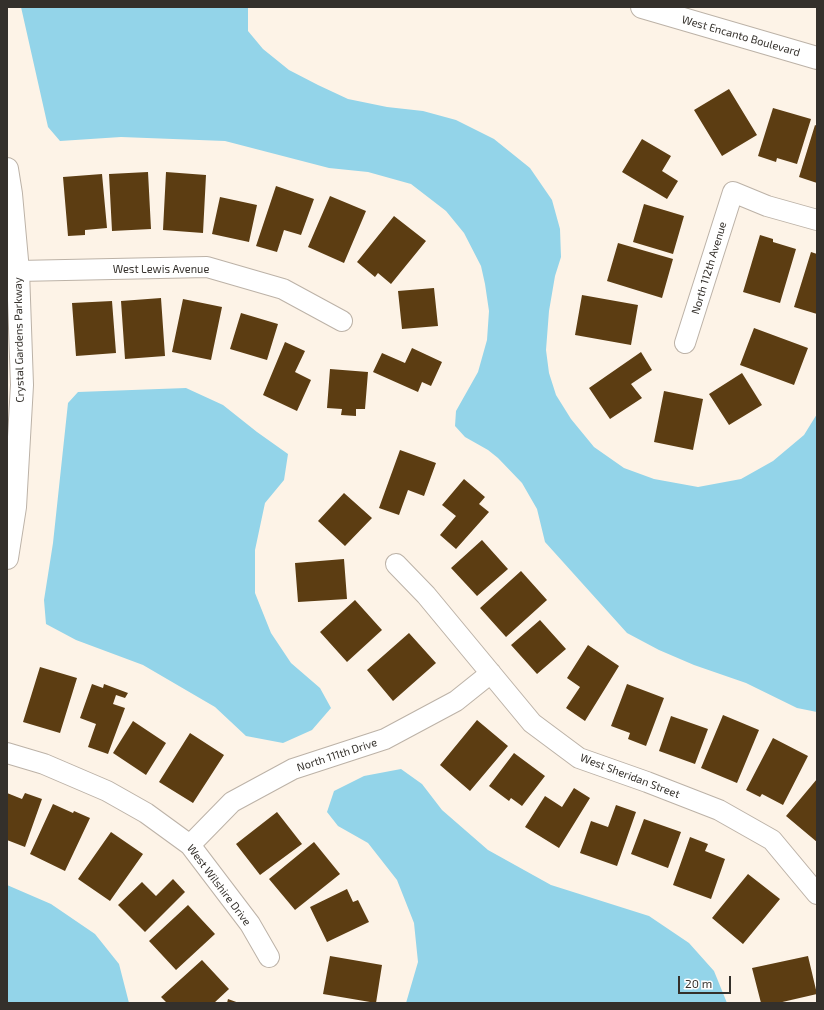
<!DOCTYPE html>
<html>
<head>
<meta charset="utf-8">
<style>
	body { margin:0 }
	#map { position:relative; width:824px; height:1010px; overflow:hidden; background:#fdf3e7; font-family:"Exo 2",sans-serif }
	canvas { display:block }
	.frame { position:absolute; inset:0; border:8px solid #34302b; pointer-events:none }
	.scale { position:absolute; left:678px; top:976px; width:53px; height:18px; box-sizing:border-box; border:2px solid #34302b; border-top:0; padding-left:5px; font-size:12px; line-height:14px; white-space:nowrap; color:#34302b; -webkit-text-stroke:3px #fff; paint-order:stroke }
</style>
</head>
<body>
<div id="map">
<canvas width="824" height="1010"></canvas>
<div class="frame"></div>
<div class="scale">20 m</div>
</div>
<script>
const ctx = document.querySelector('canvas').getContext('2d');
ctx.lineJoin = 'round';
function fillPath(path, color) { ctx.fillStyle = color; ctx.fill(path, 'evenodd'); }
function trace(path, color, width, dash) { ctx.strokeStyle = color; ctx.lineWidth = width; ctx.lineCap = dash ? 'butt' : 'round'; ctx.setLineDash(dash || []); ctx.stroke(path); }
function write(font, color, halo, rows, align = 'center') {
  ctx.font = font + ' "Exo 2",sans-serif'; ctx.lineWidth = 4; ctx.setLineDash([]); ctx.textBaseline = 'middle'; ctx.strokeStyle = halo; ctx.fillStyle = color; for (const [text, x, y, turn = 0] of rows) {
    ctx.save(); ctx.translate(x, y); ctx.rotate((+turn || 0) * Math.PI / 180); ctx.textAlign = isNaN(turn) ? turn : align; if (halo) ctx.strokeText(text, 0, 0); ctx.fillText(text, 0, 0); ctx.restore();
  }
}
fillPath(new Path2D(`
	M21,7H248V31L263,49L289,70L318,85L348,99L387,107L423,111L456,120L494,139L530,168L552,200L560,229L561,257L555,276L549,311L546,350L549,373L556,395L571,419L594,447L624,468L654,479L698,487L741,479L773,461L804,435L817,414V712L797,708L746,683L694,665L659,650L627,633L545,542L537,509L522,483L498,458L488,450L465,437L455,426L456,411L478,372L487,340L489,311L485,284L481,266L464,233L446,211L411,184L368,172L329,168L225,141L121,137L60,141L48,127Z
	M186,388L223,405L257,432L288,454L284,480L265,503L255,550V593L271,633L291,663L320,688L331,708L312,730L283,743L246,736L215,707L143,665L76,640L46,624L44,600L53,543L68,403L78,392Z
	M401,769L422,784L442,810L488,850L551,885L649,916L689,943L714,971L727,1003H406L418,962L414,923L397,880L368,843L338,826L327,812L334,791L364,776Z
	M7,885L51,904L95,934L119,964L129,1003H7Z`), '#93d4e9');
fillPath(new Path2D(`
	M729,89L757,135L722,156L694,110Z
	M773,108L811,119L797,164L777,158L776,162L758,156Z
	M815,125L817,126V183L799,177Z
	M642,139L671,156L662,171L678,181L667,199L622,172Z
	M148,172L151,229L112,231L109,174Z
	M166,172L206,175L203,233L163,230Z
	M102,174L107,228L85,230V235L68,236L63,177Z
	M276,186L314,199L301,235L284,230L277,252L256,246Z
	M330,196L366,211L344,263L308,247Z
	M220,197L257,205L249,242L212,234Z
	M644,204L684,216L673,254L633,242Z
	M394,216L426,241L391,284L378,273L375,277L357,262Z
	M760,235L773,239V242L796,249L780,303L743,292Z
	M618,243L673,259L662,298L607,281Z
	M811,252L817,254V314L794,307Z
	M434,288L438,326L402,329L398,291Z
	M582,295L638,305L631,345L575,335Z
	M161,298L165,356L125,359L121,301Z
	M183,299L222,307L211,360L172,352Z
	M112,301L116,353L76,356L72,303Z
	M241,313L278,324L267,360L230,349Z
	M754,328L808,348L794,385L740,365Z
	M285,342L305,351L295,372L311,380L297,411L263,395Z
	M412,348L442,362L431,386L422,382L418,392L373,372L382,353L405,363Z
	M641,352L652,370L631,384L642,398L610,419L589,388Z
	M330,369L368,372L365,409H356V416L341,415L342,409L327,408Z
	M742,373L762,405L729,425L709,394Z
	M664,391L703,399L693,450L654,442Z
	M400,450L436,463L424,496L408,490L399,515L379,508Z
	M464,479L485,497L479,504L489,512L456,549L440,535L456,516L442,505Z
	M344,493L372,518L345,546L318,521Z
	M482,540L508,569L477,596L451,568Z
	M344,559L347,599L298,602L295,563Z
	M521,571L547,600L506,637L480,608Z
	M355,600L382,630L347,662L320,632Z
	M540,620L566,649L537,674L511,645Z
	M409,633L436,663L393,701L367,670Z
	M588,645L619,666L585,721L566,708L580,687L567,678Z
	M40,667L77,678L60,733L23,722Z
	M92,684L103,688L104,684L128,693L125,698L116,695L113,704L125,708L108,754L88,747L96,724L80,718Z
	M627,684L664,698L646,746L628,739L630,733L611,726Z
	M723,715L759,730L737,783L701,768Z
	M671,716L708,729L695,764L659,751Z
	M477,720L508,746L470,791L440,765Z
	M133,721L166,743L146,775L113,753Z
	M190,733L224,755L193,803L159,782Z
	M773,738L808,756L783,805L762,794L760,797L746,790Z
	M514,753L545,776L522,806L511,798L509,801L489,786Z
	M817,779V842L786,816Z
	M574,788L590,798L559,848L525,827L545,796L562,807Z
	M7,793L22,799L25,793L42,799L25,847L7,840Z
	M53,804L73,813L74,811L90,818L65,871L30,854Z
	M616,805L636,812L617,866L580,853L591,821L608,827Z
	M277,812L302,844L260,875L236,844Z
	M644,819L681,832L668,868L631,854Z
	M111,832L143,854L110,901L78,879Z
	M690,837L708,844L705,851L725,859L711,899L673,885Z
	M314,842L340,874L295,910L269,879Z
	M748,874L780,899L743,944L712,918Z
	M173,879L185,892L145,932L118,905L142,882L156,896Z
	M347,889L353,902L358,900L369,922L327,942L310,907Z
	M188,905L215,934L176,970L149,941Z
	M330,956L382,965L376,1003L323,994Z
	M808,956L817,994L778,1003H761L752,968Z
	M202,960L229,989L214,1003H167L161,997Z
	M228,999L239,1003H227Z`), '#5c3d12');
const minor = new Path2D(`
	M18,271L207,267L283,289L342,321
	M685,343L733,192L767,206L817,220
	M396,564L426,595L532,723L579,758L647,782L719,810L772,840L817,894
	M7,753L44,764L107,791L146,813L190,845L250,924L269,957
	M190,845L232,802L293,769L385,739L456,701L491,673`);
const tertiary = new Path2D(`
	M642,7L817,58
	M7,169L11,194L18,271L22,385L15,507L7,558`);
trace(minor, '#bcb2a7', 22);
trace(tertiary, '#bcb2a7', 24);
trace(minor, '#fff', 20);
trace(tertiary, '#fff', 22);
write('11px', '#34302b', '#fff', [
	["West Encanto Boulevard",741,36,16],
	["North 112th Avenue",709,268,-73],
	["West Lewis Avenue",161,269],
	["Crystal Gardens Parkway",19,340,-91],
	["North 111th Drive",337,755,-18],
	["West Sheridan Street",630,776,21],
	["West Wilshire Drive",219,885,53]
]);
</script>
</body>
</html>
